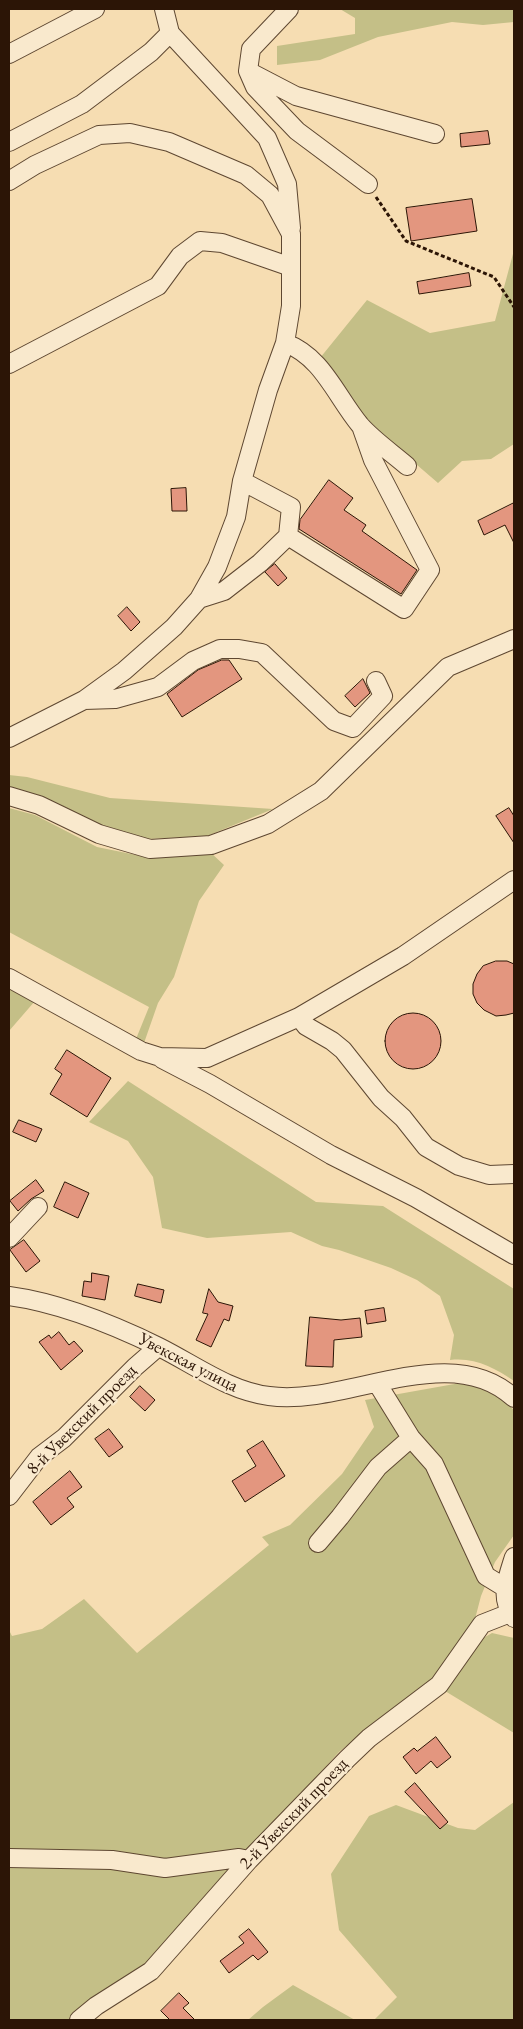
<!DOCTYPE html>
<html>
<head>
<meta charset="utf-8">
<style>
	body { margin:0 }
	#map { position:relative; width:523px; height:2029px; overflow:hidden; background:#f6ddb2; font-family:"EB Garamond",serif }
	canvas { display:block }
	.frame { position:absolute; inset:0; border:10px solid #2c1506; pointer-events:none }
</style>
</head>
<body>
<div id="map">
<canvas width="523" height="2029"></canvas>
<div class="frame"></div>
</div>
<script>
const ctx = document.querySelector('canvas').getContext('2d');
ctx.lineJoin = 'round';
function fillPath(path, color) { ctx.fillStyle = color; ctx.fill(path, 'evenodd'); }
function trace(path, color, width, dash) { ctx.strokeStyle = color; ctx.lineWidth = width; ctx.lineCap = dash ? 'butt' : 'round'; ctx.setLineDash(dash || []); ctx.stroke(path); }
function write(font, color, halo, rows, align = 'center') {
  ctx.font = font + ' "EB Garamond",serif'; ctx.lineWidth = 4.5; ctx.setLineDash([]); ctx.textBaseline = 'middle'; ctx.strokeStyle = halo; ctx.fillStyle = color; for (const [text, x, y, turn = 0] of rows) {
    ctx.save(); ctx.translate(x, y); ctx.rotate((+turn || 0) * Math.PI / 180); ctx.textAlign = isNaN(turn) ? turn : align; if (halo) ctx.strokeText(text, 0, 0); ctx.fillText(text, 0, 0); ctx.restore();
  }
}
fillPath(new Path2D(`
	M340,9H514V22L483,25L452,22L378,37L320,60L277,65V46L355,34V18Z
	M514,250V444L491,459L462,461L438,483L373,427L320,358L367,300L430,333L495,321Z
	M9,775L27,777L110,798L273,809L207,836L148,839L99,824L42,796L9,787Z
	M9,808L35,815L97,847L151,858L210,852L224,865L199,901L174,977L158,1003L144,1043L136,1039L149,1007L9,932Z
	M9,987L35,1001L9,1031Z
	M128,1081L316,1202L383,1206L514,1289V1381C495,1368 475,1357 450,1360L454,1335L440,1296L417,1280L391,1268L339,1250L322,1246L291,1232L207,1238L162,1228L153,1177L128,1141L89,1122Z
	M460,1383C482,1387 497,1394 514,1410V1535L495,1562L481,1596L475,1619L431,1682L394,1707L339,1752L146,1966L72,2020H9V1630L12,1636L42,1629L84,1599L137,1653L269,1545L262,1537L290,1525L342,1474L374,1427L365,1400Z
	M492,1633L514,1638V1733L445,1691L480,1640Z
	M514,1802V2020H374L397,1997L339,1930L331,1874L369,1816L396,1805L458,1828L475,1830Z
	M293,1985L355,2020H248L263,2007Z`), '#c4bf87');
const building = new Path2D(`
	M488,131L490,144L461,147L460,134Z
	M472,199L477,231L411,241L406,208Z
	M469,273L471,286L419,294L417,282Z
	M329,480L353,498L344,510L366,525L362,531L417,570L401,594L299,529L300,520Z
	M186,488L187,511H172L171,489Z
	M514,503V543L505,525L484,535L478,521Z
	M275,564L287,578L278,586L265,572Z
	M127,607L140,622L131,631L118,616Z
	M222,660H229L242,679L182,717L167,694L198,670Z
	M363,679L370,693L355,707L345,696Z
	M509,808L514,816V843L496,816Z
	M496,961H507L514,964V1013L506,1015L496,1016L484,1010L477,1003L473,994V984L477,974L483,966Z
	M385 1041a28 28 0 1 1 56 0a28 28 0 1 1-56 0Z
	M67,1050L111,1078L87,1117L50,1094L62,1074L55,1069Z
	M19,1120L42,1129L36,1142L13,1132Z
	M36,1180L44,1191L31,1199L18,1211L10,1201Z
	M65,1182L89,1193L78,1218L54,1207Z
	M24,1240L40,1261L26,1272L10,1250Z
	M92,1273L109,1276L105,1300L82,1296L84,1281L91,1282Z
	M138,1284L164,1290L161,1303L135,1296Z
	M209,1289L218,1302L233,1306L229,1321L224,1319L211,1347L196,1340L208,1314L203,1313Z
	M384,1308L386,1321L367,1324L365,1311Z
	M310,1317L341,1320L360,1318L362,1337L334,1340L333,1367L306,1366Z
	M59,1332L69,1345L74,1341L83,1351L61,1370L39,1342L49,1335L51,1338Z
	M140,1386L155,1400L145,1411L130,1397Z
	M109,1429L123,1447L109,1457L95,1439Z
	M263,1441L285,1476L245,1502L232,1481L256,1466L247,1451Z
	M70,1471L82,1487L67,1498L74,1507L51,1525L33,1502Z
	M436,1737L451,1757L437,1768L431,1761L416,1774L403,1757L414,1748L417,1751Z
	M415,1783L448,1822L440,1829L405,1792Z
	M249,1929L268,1952L258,1960L253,1955L229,1973L220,1961L244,1943L239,1937Z
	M179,1993L189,2003L183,2008L195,2020H170L161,2011Z`);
fillPath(building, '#e3967f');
trace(building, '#2c1506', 1);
const minor = new Path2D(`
	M164,9L170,33L267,138L287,184L291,228
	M289,9L251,49L248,71L255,87L297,131L368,184
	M9,54L95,9
	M248,71L296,96L435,134
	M9,142L82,104L151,52L170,33
	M9,181L35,165L99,135L130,133L169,142L246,175L270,195L291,234V306L285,343L268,390L242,481L236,517L217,567L199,599
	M285,343C322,356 336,396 360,425C373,440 392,453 407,466
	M9,364L158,286L180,256L200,241L222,243L291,267
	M242,481L291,507L288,536
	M84,700L124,671L174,627L199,599L224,591L260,563L288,536L404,609L430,570L373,460L361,426
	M9,738L84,700L115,699L158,687L193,661L220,649H239L262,653L334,721L353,728L383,696L376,681
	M9,796L39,805L99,834L150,849L211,845L268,824L321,791L448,667L514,639
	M9,978L141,1051L160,1057L207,1058L299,1017L403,956L514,880
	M299,1017L306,1026L332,1041L343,1050L381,1098L403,1118L426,1147L459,1166L489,1175L514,1174
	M162,1059L210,1084L331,1155L416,1198L514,1255
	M9,1238L38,1207
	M9,1296C61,1303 112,1324 159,1347C195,1365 229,1391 269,1396C346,1407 449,1338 514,1398
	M377,1383L411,1438L434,1464L486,1576L504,1587
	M9,1496L39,1457L64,1438L135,1367L158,1347
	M318,1543L340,1517L378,1467L411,1438
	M514,1557C507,1579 499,1597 514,1618
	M9,1858L112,1860L165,1868L239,1858L249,1860
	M79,2020L96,2006L151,1971L249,1860L347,1759L369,1738L439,1685L482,1624L510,1613`);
trace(minor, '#5e4731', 20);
trace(new Path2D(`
	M376,197L406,241L494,277L514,307`), '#2c1506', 3, [4, 2.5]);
trace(minor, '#f9e9cd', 18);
write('18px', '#2c1506', '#f9e9cd', [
	["Увекская улица",188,1363,27],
	["8-й Увекский проезд",82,1420,-45],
	["2-й Увекский проезд",294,1814,-46]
]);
</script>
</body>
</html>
